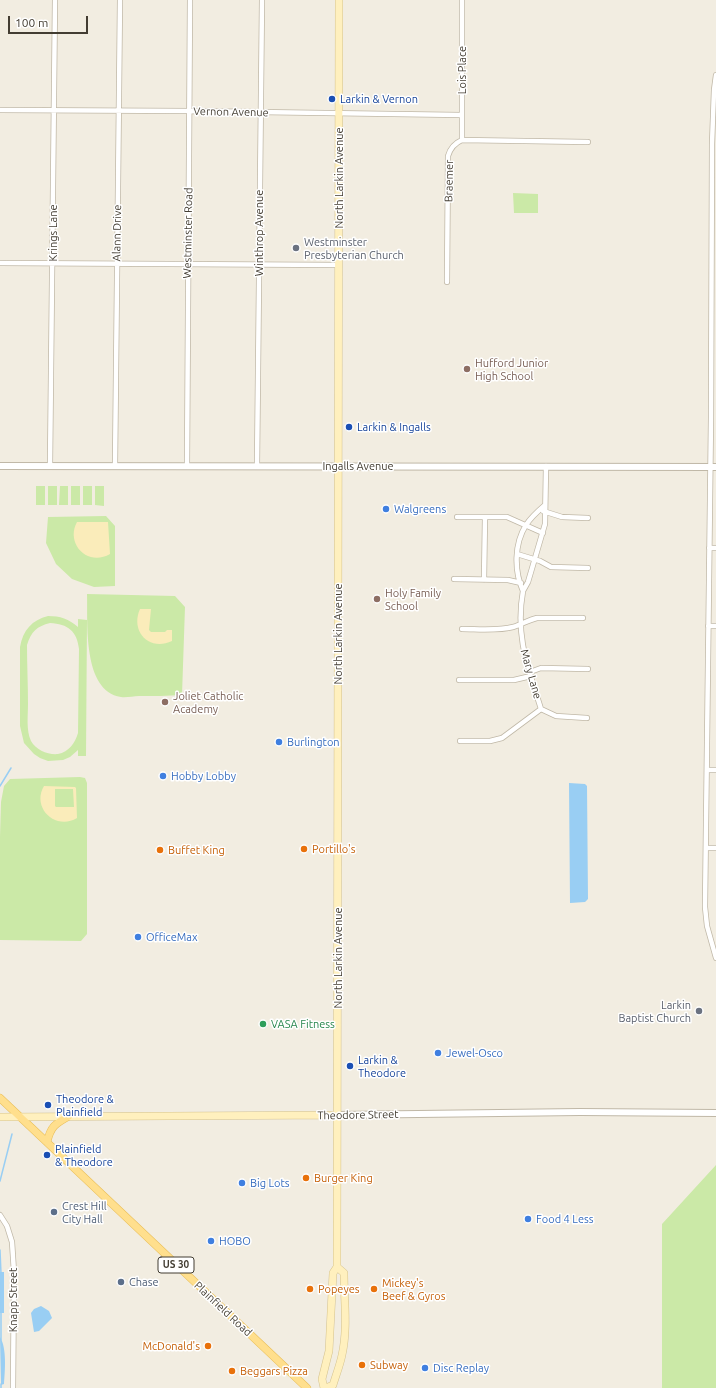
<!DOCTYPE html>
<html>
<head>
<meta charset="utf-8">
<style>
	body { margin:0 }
	#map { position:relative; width:716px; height:1388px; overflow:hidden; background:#f2ede1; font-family:Ubuntu,sans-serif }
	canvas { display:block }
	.scale { position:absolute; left:8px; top:16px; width:80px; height:18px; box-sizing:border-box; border:2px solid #433d32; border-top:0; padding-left:5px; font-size:12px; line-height:14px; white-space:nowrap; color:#433d32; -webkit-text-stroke:3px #fff; paint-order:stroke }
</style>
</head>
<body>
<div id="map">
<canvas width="716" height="1388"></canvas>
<div class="scale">100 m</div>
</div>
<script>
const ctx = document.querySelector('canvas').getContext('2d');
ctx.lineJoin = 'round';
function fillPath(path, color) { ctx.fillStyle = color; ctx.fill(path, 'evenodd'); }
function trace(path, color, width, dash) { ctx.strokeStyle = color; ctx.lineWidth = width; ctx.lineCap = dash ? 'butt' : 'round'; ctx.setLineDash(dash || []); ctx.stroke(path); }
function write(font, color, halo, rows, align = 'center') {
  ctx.font = font + ' Ubuntu,sans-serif'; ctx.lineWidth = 3; ctx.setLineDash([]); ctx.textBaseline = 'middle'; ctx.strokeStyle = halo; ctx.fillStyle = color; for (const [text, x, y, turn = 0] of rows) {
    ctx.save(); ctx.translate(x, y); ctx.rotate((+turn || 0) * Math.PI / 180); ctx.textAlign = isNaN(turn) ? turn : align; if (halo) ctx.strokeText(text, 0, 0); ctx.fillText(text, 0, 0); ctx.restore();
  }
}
fillPath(new Path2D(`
	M513,193L538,194V213H514Z
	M36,486H45V505H36Z
	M48,486H57V505H48Z
	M60,486H68V505H59Z
	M71,486H80V505H71Z
	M83,486H92V505H83Z
	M95,486H104V506L95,505Z
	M106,516L115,526V586L94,587L72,579L56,564L46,543L48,517Z
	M87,594L175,596L185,607L182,695C168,696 153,696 139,696C133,696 126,698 121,697C82,691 88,622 87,594Z
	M48,616C60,616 69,619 78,627V619L87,620L86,756H78V750L70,757L63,760L48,761L40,758L34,754L24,743L20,726V647C23,630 32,620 48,616ZM50,623C68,624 77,631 79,649L78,733C75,743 69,752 58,754C48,755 36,750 31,741C26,730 28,716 28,704C28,685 27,665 27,645C31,632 37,626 50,623Z
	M80,777L85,778L87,783V934L81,941L0,940V837L1,802L4,786L10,779Z
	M716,1165V1388H662V1224Z`), '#cbe9a7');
fillPath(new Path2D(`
	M77,522H108L110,554C88,567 65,544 77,522Z
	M140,609H151L149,630L151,632H165L167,630H172V641C149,652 130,631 140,609Z
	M44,786L75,787L76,788L77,818C56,831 31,808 44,786ZM55,789H73L74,807H56L55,806Z`), '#faecba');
fillPath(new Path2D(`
	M569,783L585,784L587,786L588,899L585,902L570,903Z
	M0,1272H4V1313H0Z
	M41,1306L49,1311L52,1318L39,1331L34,1332L31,1313L34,1309Z
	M0,1337C7,1348 5,1371 4,1384L1,1385Z`), '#99cef3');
trace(new Path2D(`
	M0,786L11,768
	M0,1181L12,1134
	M0,1250L1,1274
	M1,1312V1340
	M1,1388V1384`), '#99cef3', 1.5);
const minor = new Path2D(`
	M716,75L714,90L712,144L711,418L705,907L707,926L716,958
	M0,110L190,111L461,115
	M462,140V0
	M0,263L339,265
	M447,282L448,156C450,149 455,143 462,140L588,142
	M50,466L55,0
	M115,466L120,0
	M187,466L190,0
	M257,466L262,0
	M545,505C538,511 531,517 526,525C514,544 514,571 523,591L528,582L545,524L546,466
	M543,511L562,517L588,518
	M457,517H507L543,533
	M709,548H716
	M517,554L540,561L551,567L588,568
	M454,579L508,580L521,583
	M484,580L485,517
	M523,591C515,636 528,667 541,709
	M708,626H716
	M462,629C477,629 499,631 513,627C521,625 528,620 537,618H583
	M530,672L541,668L588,669
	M459,680H514L531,676
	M541,709L556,716L587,718
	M460,741H490L502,738L541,709
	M707,770H716
	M707,848H716
	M0,1215L7,1226L12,1242L14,1272L13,1388`);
const tertiary = new Path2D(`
	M0,466L716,467
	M337,1115L580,1112L716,1113`);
const secondary = new Path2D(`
	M0,1117L337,1115
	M324,1388L322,1379L329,1351L333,1273L337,1267V1256L339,0
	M326,1388L333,1385C336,1375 340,1365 342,1355C348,1328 344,1300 344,1273L337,1267`);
const primary = new Path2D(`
	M0,1098L307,1388
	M47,1142C51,1126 55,1124 69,1116`);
trace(minor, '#c0b8a7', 6);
trace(tertiary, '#c0b8a7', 8);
trace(secondary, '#d4c28e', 8);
trace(primary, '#e9be58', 8);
trace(minor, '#fff', 4.5);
trace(tertiary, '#fff', 6);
trace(secondary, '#fff0be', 7);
trace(primary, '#ffdf8d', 7);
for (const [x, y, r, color] of [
	[332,99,4,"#1a4fb4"],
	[296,248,4,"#6b7280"],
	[467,369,4,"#8d6e63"],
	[349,427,4,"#1a4fb4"],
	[386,509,4,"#3f7fe0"],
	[377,599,4,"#8d6e63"],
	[165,702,4,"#8d6e63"],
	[279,742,4,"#3f7fe0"],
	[163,776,4,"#3f7fe0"],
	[304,849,4,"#e8710a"],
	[160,850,4,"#e8710a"],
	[138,937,4,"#3f7fe0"],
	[699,1011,4,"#6b7280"],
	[263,1024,4,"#2e9e5b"],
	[438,1053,4,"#3f7fe0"],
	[350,1066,4,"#1a4fb4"],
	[48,1105,4,"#1a4fb4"],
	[47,1155,4,"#1a4fb4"],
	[306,1178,4,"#e8710a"],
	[242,1183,4,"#3f7fe0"],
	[54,1212,4,"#5c6f8a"],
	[528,1219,4,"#3f7fe0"],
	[211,1241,4,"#3f7fe0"],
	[121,1282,4,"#5c6f8a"],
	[310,1289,4,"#e8710a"],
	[374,1289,4,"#e8710a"],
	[208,1346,4,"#e8710a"],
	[362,1365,4,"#e8710a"],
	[425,1368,4,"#3f7fe0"],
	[232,1371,4,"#e8710a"]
]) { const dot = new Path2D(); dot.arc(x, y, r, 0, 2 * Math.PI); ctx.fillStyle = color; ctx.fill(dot); trace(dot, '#fff', 1.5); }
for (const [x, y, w] of [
	[176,1265,36]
]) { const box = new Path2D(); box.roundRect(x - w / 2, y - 8, w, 16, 3); ctx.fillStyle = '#fff'; ctx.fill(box); trace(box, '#433d32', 1); }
write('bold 10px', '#433d32', null, [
	["US 30",176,1265]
]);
write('11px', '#433d32', '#fff', [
	["Lois Place",462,70,-90],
	["Vernon Avenue",231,112,1],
	["North Larkin Avenue",339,178,-90],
	["Braemer",449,181,-89],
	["Krings Lane",53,233,-90],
	["Alann Drive",117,233,-89],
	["Westminster Road",188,233,-89],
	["Winthrop Avenue",259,233,-90],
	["Ingalls Avenue",358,466],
	["North Larkin Avenue",338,634,-90],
	["Mary Lane",531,674,74],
	["North Larkin Avenue",338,958,-90],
	["Theodore Street",358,1115,-1],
	["Knapp Street",13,1300,-90],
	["Plainfield Road",223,1309,43]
]);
write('11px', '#164399', '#fff', [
	["Larkin & Vernon",340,99],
	["Larkin & Ingalls",357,427],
	["Larkin &",358,1060],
	["Theodore",358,1073],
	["Theodore &",56,1099],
	["Plainfield",56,1112],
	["Plainfield",55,1149],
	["& Theodore",55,1162]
], 'left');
write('11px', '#5b616d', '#fff', [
	["Westminster",304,242],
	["Presbyterian Church",304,255],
	["Larkin",691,1005,"right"],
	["Baptist Church",691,1018,"right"]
], 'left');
write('11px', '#785e54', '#fff', [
	["Hufford Junior",475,363],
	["High School",475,376],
	["Holy Family",385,593],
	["School",385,606],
	["Joliet Catholic",173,696],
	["Academy",173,709]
], 'left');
write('11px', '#366cbe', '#fff', [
	["Walgreens",394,509],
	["Burlington",287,742],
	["Hobby Lobby",171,776],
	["OfficeMax",146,937],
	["Jewel-Osco",446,1053],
	["Big Lots",250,1183],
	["Food 4 Less",536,1219],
	["HOBO",219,1241],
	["Disc Replay",433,1368]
], 'left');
write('11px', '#c56008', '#fff', [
	["Portillo's",312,849],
	["Buffet King",168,850],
	["Burger King",314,1178],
	["Mickey's",382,1283],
	["Beef & Gyros",382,1296],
	["Popeyes",318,1289],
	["McDonald's",200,1346,"right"],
	["Subway",370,1365],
	["Beggars Pizza",240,1371]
], 'left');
write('11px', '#27864d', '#fff', [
	["VASA Fitness",271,1024]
], 'left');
write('11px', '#4e5e75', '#fff', [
	["Crest Hill",62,1206],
	["City Hall",62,1219],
	["Chase",129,1282]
], 'left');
</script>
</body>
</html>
